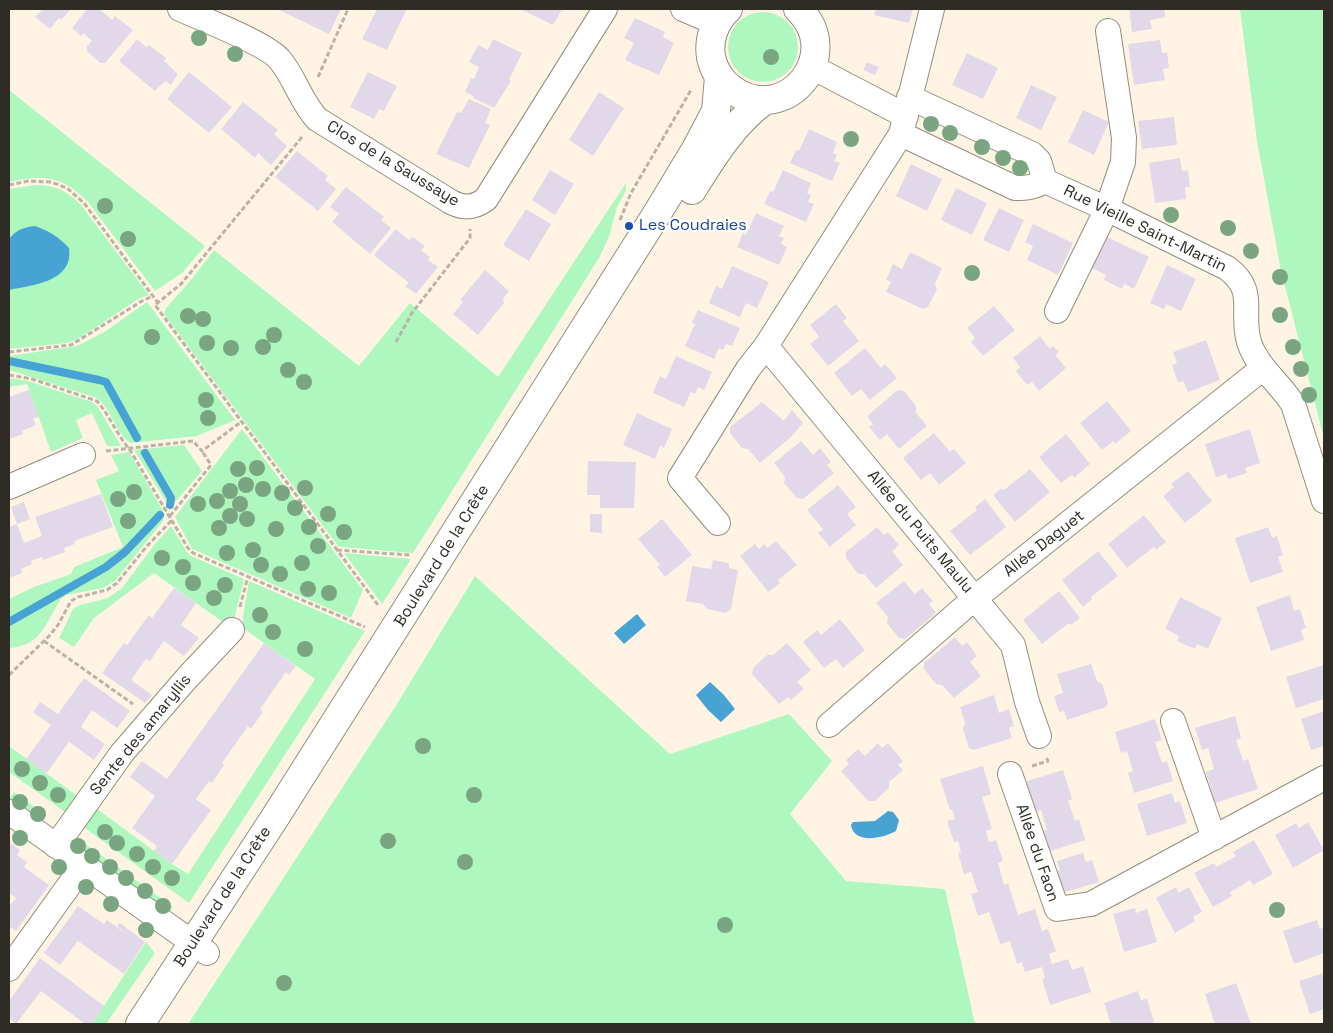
<!DOCTYPE html>
<html>
<head>
<meta charset="utf-8">
<style>
	body { margin:0 }
	#map { position:relative; width:1333px; height:1033px; overflow:hidden; background:#fff4e4; font-family:"Space Grotesk",sans-serif }
	canvas { display:block }
	.frame { position:absolute; inset:0; border:10px solid #2f2b25; pointer-events:none }
</style>
</head>
<body>
<div id="map">
<canvas width="1333" height="1033"></canvas>
<div class="frame"></div>
</div>
<script>
const ctx = document.querySelector('canvas').getContext('2d');
ctx.lineJoin = 'round';
function fillPath(path, color) { ctx.fillStyle = color; ctx.fill(path, 'evenodd'); }
function trace(path, color, width, dash) { ctx.strokeStyle = color; ctx.lineWidth = width; ctx.lineCap = dash ? 'butt' : 'round'; ctx.setLineDash(dash || []); ctx.stroke(path); }
function write(font, color, halo, rows, align = 'center') {
  ctx.font = font + ' "Space Grotesk",sans-serif'; ctx.lineWidth = 4.5; ctx.setLineDash([]); ctx.textBaseline = 'middle'; ctx.strokeStyle = halo; ctx.fillStyle = color; for (const [text, x, y, turn = 0] of rows) {
    ctx.save(); ctx.translate(x, y); ctx.rotate((+turn || 0) * Math.PI / 180); ctx.textAlign = isNaN(turn) ? turn : align; if (halo) ctx.strokeText(text, 0, 0); ctx.fillText(text, 0, 0); ctx.restore();
  }
}
fillPath(new Path2D(`
	M1240,9H1324V438L1281,271L1257,141Z
	M728 47a35 35 0 1 1 70 0a35 35 0 1 1-70 0Z
	M9,90L205,246L182,273L155,291L88,202C61,175 44,175 9,182Z
	M626,183V191L617,207L609,237L599,258L413,553L341,547L338,546L164,314L166,308L191,280L214,250L359,366L410,303L498,377Z
	M36,185C56,185 67,191 81,205L149,295L140,298L76,340L67,343L9,349V189Z
	M147,302L235,420L197,436L130,443C115,432 112,410 97,398L9,370V356L77,346L106,331Z
	M9,378L28,381L92,402L98,407L121,446H107L92,413L76,420L83,438L51,452L27,384L9,387Z
	M242,429L363,590L351,618L192,549L175,517Z
	M184,445L202,471L170,508L134,450Z
	M129,452L162,509L164,514L163,521L115,581L103,588L66,595L61,599C45,623 42,646 9,648V599L34,587L71,574L74,567L123,547L96,480L119,471L111,455Z
	M171,526L189,555L244,579L235,616L227,625L154,573L94,618L74,647L59,638L73,609L80,605L108,598L122,588L155,544Z
	M344,553L411,559L382,604Z
	M475,576L670,754L789,714L832,761L790,814L846,881L945,889L975,1024H188L397,704Z
	M249,581L365,631L189,903L82,826L93,806L172,864L188,874L315,679L243,628V616Z
	M9,746L80,798L68,814L9,772Z
	M14,792L46,815L41,822L9,799Z
	M77,838L173,907L168,915L72,845Z
	M146,942L155,953L106,1024H92Z`), '#aef7be');
fillPath(new Path2D(`
	M35,226C49,231 59,237 69,248C74,282 32,285 9,290V239C16,230 24,227 35,226Z
	M637,614L646,625L624,644L614,633Z
	M710,682L724,695L735,709L721,722L708,710L696,695Z
	M888,811L893,812L899,820L896,831C884,838 854,845 851,825L853,822L875,821Z`), '#46a3d3');
trace(new Path2D(`
	M9,361L99,380L106,382L137,438
	M145,453L171,498L170,505
	M9,622L106,567L125,552L160,515`), '#46a3d3', 8);
fillPath(new Path2D(`
	M43,9H71L61,20L59,18L50,29L35,17Z
	M87,9H99L112,20L115,16L133,30L105,63H100L87,51V46L92,41L83,33L81,36L72,28Z
	M280,9H341L329,34L279,10Z
	M377,9H407L387,50L362,39Z
	M520,9H562L553,25Z
	M876,9H913L909,23L874,15Z
	M1129,9H1164L1166,17L1150,20L1152,29L1132,32Z
	M635,18L665,32L663,37L674,43L659,75L625,60L634,43L624,38Z
	M137,39L146,47L149,45L166,58L164,61L178,74L171,85L165,81L155,91L119,61Z
	M493,39L522,53L509,80L511,81L494,108L473,98L474,96L465,92L471,78L474,79L479,67L469,62L478,45L488,50Z
	M1160,40L1162,53L1167,52L1169,68L1163,69L1165,80L1134,85L1128,44Z
	M967,53L998,68L983,99L952,85Z
	M867,62L879,67L875,75L863,70Z
	M189,72L232,107L209,133L167,99Z
	M368,72L397,86L384,111L379,109L374,119L350,107Z
	M1031,85L1057,97L1041,130L1016,118Z
	M599,92L624,108L593,156L569,140Z
	M469,99L491,109L485,123L490,125L469,168L436,154L457,112L461,113Z
	M243,102L278,130L274,134L287,146L271,165L258,153L255,158L221,129Z
	M1083,110L1109,122L1094,155L1068,142Z
	M1174,117L1177,145L1142,149L1138,121Z
	M809,129L837,142L833,153L837,155L834,161L840,163L832,181L790,163L796,150L799,151Z
	M297,151L328,176L325,180L336,189L318,211L275,177Z
	M1180,158L1182,171L1188,170L1190,187H1185L1186,199L1155,203L1149,163Z
	M911,164L942,179L927,211L896,196Z
	M550,170L574,184L555,215L532,200Z
	M783,170L811,183L807,193L811,195L808,202L814,204L806,222L764,204L770,191L773,192Z
	M346,187L384,217L381,220L391,228L370,254L332,222L339,214L330,207Z
	M956,188L987,203L972,235L941,220Z
	M999,208L1024,220L1009,252L983,240Z
	M526,209L551,224L529,261L503,245Z
	M756,213L784,226L779,236L784,238L781,244L787,247L779,265L737,247L743,233L746,235Z
	M1033,224L1073,243L1058,275L1027,260L1033,246L1025,242Z
	M396,229L409,240L413,237L425,246L421,250L430,257L428,260L438,267L416,294L405,286L409,283L374,255Z
	M1107,237L1149,257L1134,289L1124,284L1122,289L1104,280L1106,275L1092,268Z
	M910,252L942,268L935,284L937,289L928,307L923,309L886,292L891,282L886,280L893,264L902,269Z
	M1167,265L1196,279L1181,311L1166,304L1164,309L1150,303Z
	M732,266L769,282L757,308L746,303L740,317L709,303L716,286L722,289Z
	M485,270L509,291L503,299L504,303L478,335L453,314L463,302L460,300Z
	M836,304L847,318L843,321L859,341L828,366L810,344L819,337L810,325Z
	M994,306L1015,330L983,356L971,342L975,338L967,328Z
	M698,310L740,328L732,346L726,344L723,350L719,348L714,359L685,346L695,324L692,323Z
	M1040,336L1050,349L1053,346L1059,352L1055,355L1066,368L1039,391L1032,382L1027,385L1016,371L1020,367L1013,358Z
	M1206,340L1220,380L1188,392L1183,381L1178,383L1172,365L1177,363L1173,352Z
	M865,348L881,368L885,364L897,378L870,400L861,389L852,396L834,373Z
	M676,356L712,372L704,390L698,387L695,394L691,392L684,407L653,393L660,376L666,379Z
	M29,390L39,417L33,419L36,425L22,431L23,434L9,439V397Z
	M898,390L904,391L916,406V413L927,426L899,449L887,434L880,440L869,427L873,424L867,416Z
	M1107,401L1131,431L1115,444L1113,441L1102,450L1080,423Z
	M762,402L784,421L792,410L803,423L792,436L760,463L748,449L742,448L730,433V427Z
	M637,413L672,429L664,448L660,446L655,459L623,445Z
	M1250,429L1260,463L1245,468L1247,473L1228,479L1226,474L1216,477L1205,444Z
	M934,433L950,452L954,449L966,463L939,485L930,473L921,480L903,458Z
	M1066,434L1090,464L1074,478L1072,475L1061,483L1039,457Z
	M801,441L813,455L820,448L831,462L827,465L834,473L803,499L797,498L784,483L785,477L774,463Z
	M588,461L636,462L634,508H600V495H587Z
	M1030,469L1050,492L1015,522L993,495L1002,488L1004,490Z
	M1188,471L1212,501L1185,523L1163,496L1174,487L1171,484Z
	M838,485L856,507L847,514L856,525L830,547L818,533L823,529L807,510Z
	M101,494L113,527L74,541L75,544L64,548L65,552L43,560L42,557L31,561L32,564L21,569L22,573L9,578V527L17,524L24,543L42,536L35,517Z
	M985,499L1006,527L970,555L950,531L977,510L975,507Z
	M24,502L30,519L17,524L11,507Z
	M590,514H602V533L590,532Z
	M1144,515L1166,542L1156,550L1154,547L1127,568L1108,544Z
	M662,519L692,555L665,577L657,567L660,565L638,539Z
	M877,527L884,535L888,532L899,545L892,551L903,565L876,588L864,574H858L846,558V552Z
	M1268,527L1272,538L1277,536L1283,555L1278,557L1283,572L1250,583L1235,538Z
	M776,541L797,565L778,580L780,583L768,592L740,556L755,544L759,549L764,544L767,548Z
	M1098,551L1118,576L1091,597L1092,599L1083,607L1062,580Z
	M713,560L729,563V568L738,570L731,609L726,613L707,609L703,604L686,601L692,566L711,569Z
	M904,581L915,594L922,588L933,601L929,604L936,613L905,639L899,638L887,623L888,617L876,603Z
	M174,588L196,603L181,625L199,638L184,656L164,641L150,661L146,659L131,680L152,695L145,703L102,673L124,643L127,645L149,615L152,618Z
	M1059,591L1080,618L1071,625L1069,623L1042,644L1023,620Z
	M1290,595L1294,611L1300,609L1306,628L1301,630L1304,640L1271,651L1256,607Z
	M1180,597L1222,618L1208,649L1197,644L1195,649L1177,641L1179,636L1165,629Z
	M840,619L865,650L843,668L836,659L824,668L803,642L817,630L821,635Z
	M955,637L962,646L967,642L977,656L970,662L981,676L954,698L942,685L936,684L924,669V663Z
	M264,643L296,666L289,675L286,672L260,709L263,712L251,729L248,726L222,763L224,765L212,783L209,781L196,799L211,810L172,864L154,851L157,846L132,828L155,796L130,777L142,761L167,779Z
	M787,643L811,670L797,682L804,689L791,700L788,697L779,704L752,674L753,668L767,655H773Z
	M1091,664L1097,681L1102,684L1108,702L1106,707L1067,720L1064,711L1059,712L1054,696L1063,693L1057,674Z
	M1324,665V699L1296,708L1286,677Z
	M84,678L130,711L117,728L92,710L81,727L105,744L94,760L69,742L46,774L26,759L51,725L33,712L40,702L58,714Z
	M994,695L999,713L1009,709L1014,726L1009,728L1012,738L974,750L969,748L963,729L965,723L960,707Z
	M1324,711V746L1311,750L1301,719Z
	M1235,716L1241,738L1236,740L1243,761L1248,759L1258,789L1215,803L1206,772L1214,769L1208,748L1202,750L1195,728Z
	M1155,719L1162,740L1155,742L1162,763L1167,761L1173,781L1134,793L1128,773L1133,771L1127,751L1121,753L1115,732Z
	M878,743L882,748L888,743L903,761L898,765L903,770L889,782V788L875,801H868L841,771L849,764L846,760L858,749L865,756Z
	M983,766L991,794L982,797L992,829L986,831L989,842L996,840L1003,861L998,863L1004,885L1008,883L1018,915L1035,909L1042,931L1048,929L1056,951L1049,954L1052,964L1068,959L1072,970L1083,966L1091,992L1050,1005L1042,979L1045,978L1042,967L1025,972L1022,962L1017,964L1010,941L1000,944L989,912L978,916L971,894L978,892L971,872L964,874L958,853L961,852L958,841L954,842L947,821L955,819L952,809L950,810L940,779Z
	M1063,770L1072,799L1068,801L1075,821L1079,819L1085,840L1048,852L1042,831L1047,830L1041,810L1031,813L1021,783Z
	M1172,793L1175,803L1180,801L1187,823L1147,836L1137,804Z
	M1308,822L1324,850L1293,868L1275,835L1296,823L1299,828Z
	M1254,840L1273,874L1253,885L1250,880L1241,886L1230,892L1232,896L1213,907L1194,873L1214,863L1216,867L1227,861L1236,856L1233,852Z
	M9,842L20,850L17,855L27,862L24,867L49,885L16,931L9,926V907L16,898L9,893Z
	M1083,853L1086,862L1092,860L1099,882L1062,893L1055,871L1060,870L1057,861Z
	M1176,887L1178,893L1189,887L1202,912L1193,917L1195,921L1175,933L1156,898Z
	M78,906L104,924L107,920L125,933L117,926L120,923L145,942L124,974L78,941L60,965L44,953Z
	M1135,908L1136,913L1147,909L1157,942L1124,952L1113,914Z
	M1317,920L1320,929L1324,927V953L1294,964L1283,931Z
	M40,958L104,1006L92,1024H85L41,991L16,1024L9,1018V1001Z
	M1324,973V1009L1310,1014L1299,981Z
	M1236,983L1251,1024H1215L1205,994Z
	M1138,991L1141,1000L1147,999L1154,1022L1148,1024H1111L1104,1003Z`), '#e1d9e9');
const minor = new Path2D(`
	M180,9C202,19 268,44 280,60C295,78 301,102 317,119L451,202C464,209 474,208 486,199L605,9
	M683,9L716,23
	M812,67L906,116
	M909,97L1032,154L1039,161L1045,181C1035,187 1027,188 1015,188L901,134L932,9
	M1045,181L1107,209L1227,268C1258,291 1240,311 1249,342C1257,367 1279,382 1293,404L1324,501
	M1057,311L1107,209L1123,162L1124,138L1108,31
	M766,346L1013,645L1027,702L1039,736
	M9,487L83,455
	M718,523L680,478L748,369L766,346L901,134
	M1173,721L1214,838
	M829,725L975,598L1263,368
	M1010,774L1057,909L1091,904L1324,778
	M9,812L207,953
	M56,846L122,753L187,678L232,630
	M9,969L83,866`);
const major = new Path2D(`
	M728,9C715,21 708,39 711,57C714,71 722,83 734,91C788,126 845,53 798,9
	M692,190C712,158 733,123 765,100
	M140,1024L274,819L658,212L696,149L716,111L719,77`);
trace(minor, '#968c7e', 26);
trace(major, '#968c7e', 30);
trace(new Path2D(`
	M318,77L348,9
	M302,137L181,284L155,305L378,605
	M9,185L28,181L51,182L67,188L84,203L158,303
	M620,220L631,193L691,90
	M396,342L412,313L470,238V229
	M9,352L71,345L142,301L153,296
	M9,375L32,379L97,401C110,416 117,435 130,450L188,548L193,553L365,627
	M106,451L193,441L202,451L241,422
	M170,516L211,465L202,451
	M337,550L410,555
	M240,607L248,576
	M44,641L133,704
	M9,675L49,636L58,625L71,601L78,597L107,590L117,583L147,546L172,520
	M1032,766L1048,761L1046,757`), '#bcb3a7', 3, [5, 2.5]);
trace(minor, '#fff', 24);
trace(major, '#fff', 28);
ctx.fillStyle = '#7aa581';
for (const [x, y] of [
	[199,38],
	[235,54],
	[771,57],
	[931,124],
	[950,133],
	[851,139],
	[982,147],
	[1003,158],
	[1020,168],
	[105,206],
	[1171,215],
	[1228,228],
	[128,239],
	[1251,251],
	[972,273],
	[1280,277],
	[1280,315],
	[188,316],
	[203,319],
	[274,335],
	[152,337],
	[207,343],
	[263,347],
	[1293,347],
	[231,348],
	[1301,369],
	[288,370],
	[304,382],
	[1309,395],
	[206,400],
	[208,418],
	[257,468],
	[238,469],
	[246,485],
	[305,488],
	[263,489],
	[230,491],
	[134,492],
	[282,493],
	[118,499],
	[217,501],
	[198,504],
	[240,504],
	[295,508],
	[328,514],
	[230,516],
	[247,519],
	[128,521],
	[309,527],
	[219,528],
	[276,529],
	[344,532],
	[318,546],
	[253,550],
	[227,553],
	[162,558],
	[302,563],
	[261,565],
	[183,567],
	[280,574],
	[193,583],
	[225,585],
	[308,589],
	[329,593],
	[214,598],
	[260,615],
	[273,632],
	[305,649],
	[423,746],
	[22,769],
	[40,783],
	[58,795],
	[474,795],
	[20,802],
	[38,814],
	[105,832],
	[20,838],
	[388,841],
	[117,843],
	[78,846],
	[137,854],
	[92,856],
	[465,862],
	[59,867],
	[110,867],
	[153,867],
	[126,878],
	[172,878],
	[86,887],
	[145,891],
	[111,904],
	[163,906],
	[1277,910],
	[725,925],
	[146,930],
	[284,983]
]) { ctx.beginPath(); ctx.arc(x, y, 8, 0, 2 * Math.PI); ctx.fill(); }
for (const [x, y, r, color] of [
	[629,226,5,"#1a4fb4"]
]) { const dot = new Path2D(); dot.arc(x, y, r, 0, 2 * Math.PI); ctx.fillStyle = color; ctx.fill(dot); trace(dot, '#fff', 2); }
write('16px', '#2f2b25', '#fff', [
	["Clos de la Saussaye",393,164,31],
	["Rue Vieille Saint-Martin",1145,229,26],
	["Allée du Puits Maulu",920,532,50],
	["Allée Daguet",1044,544,-38],
	["Boulevard de la Crête",442,556,-58],
	["Sente des amaryllis",141,735,-51],
	["Allée du Faon",1037,853,71],
	["Boulevard de la Crête",223,897,-57]
]);
write('16px', '#164399', '#fff', [
	["Les Coudraies",639,226]
], 'left');
</script>
</body>
</html>
